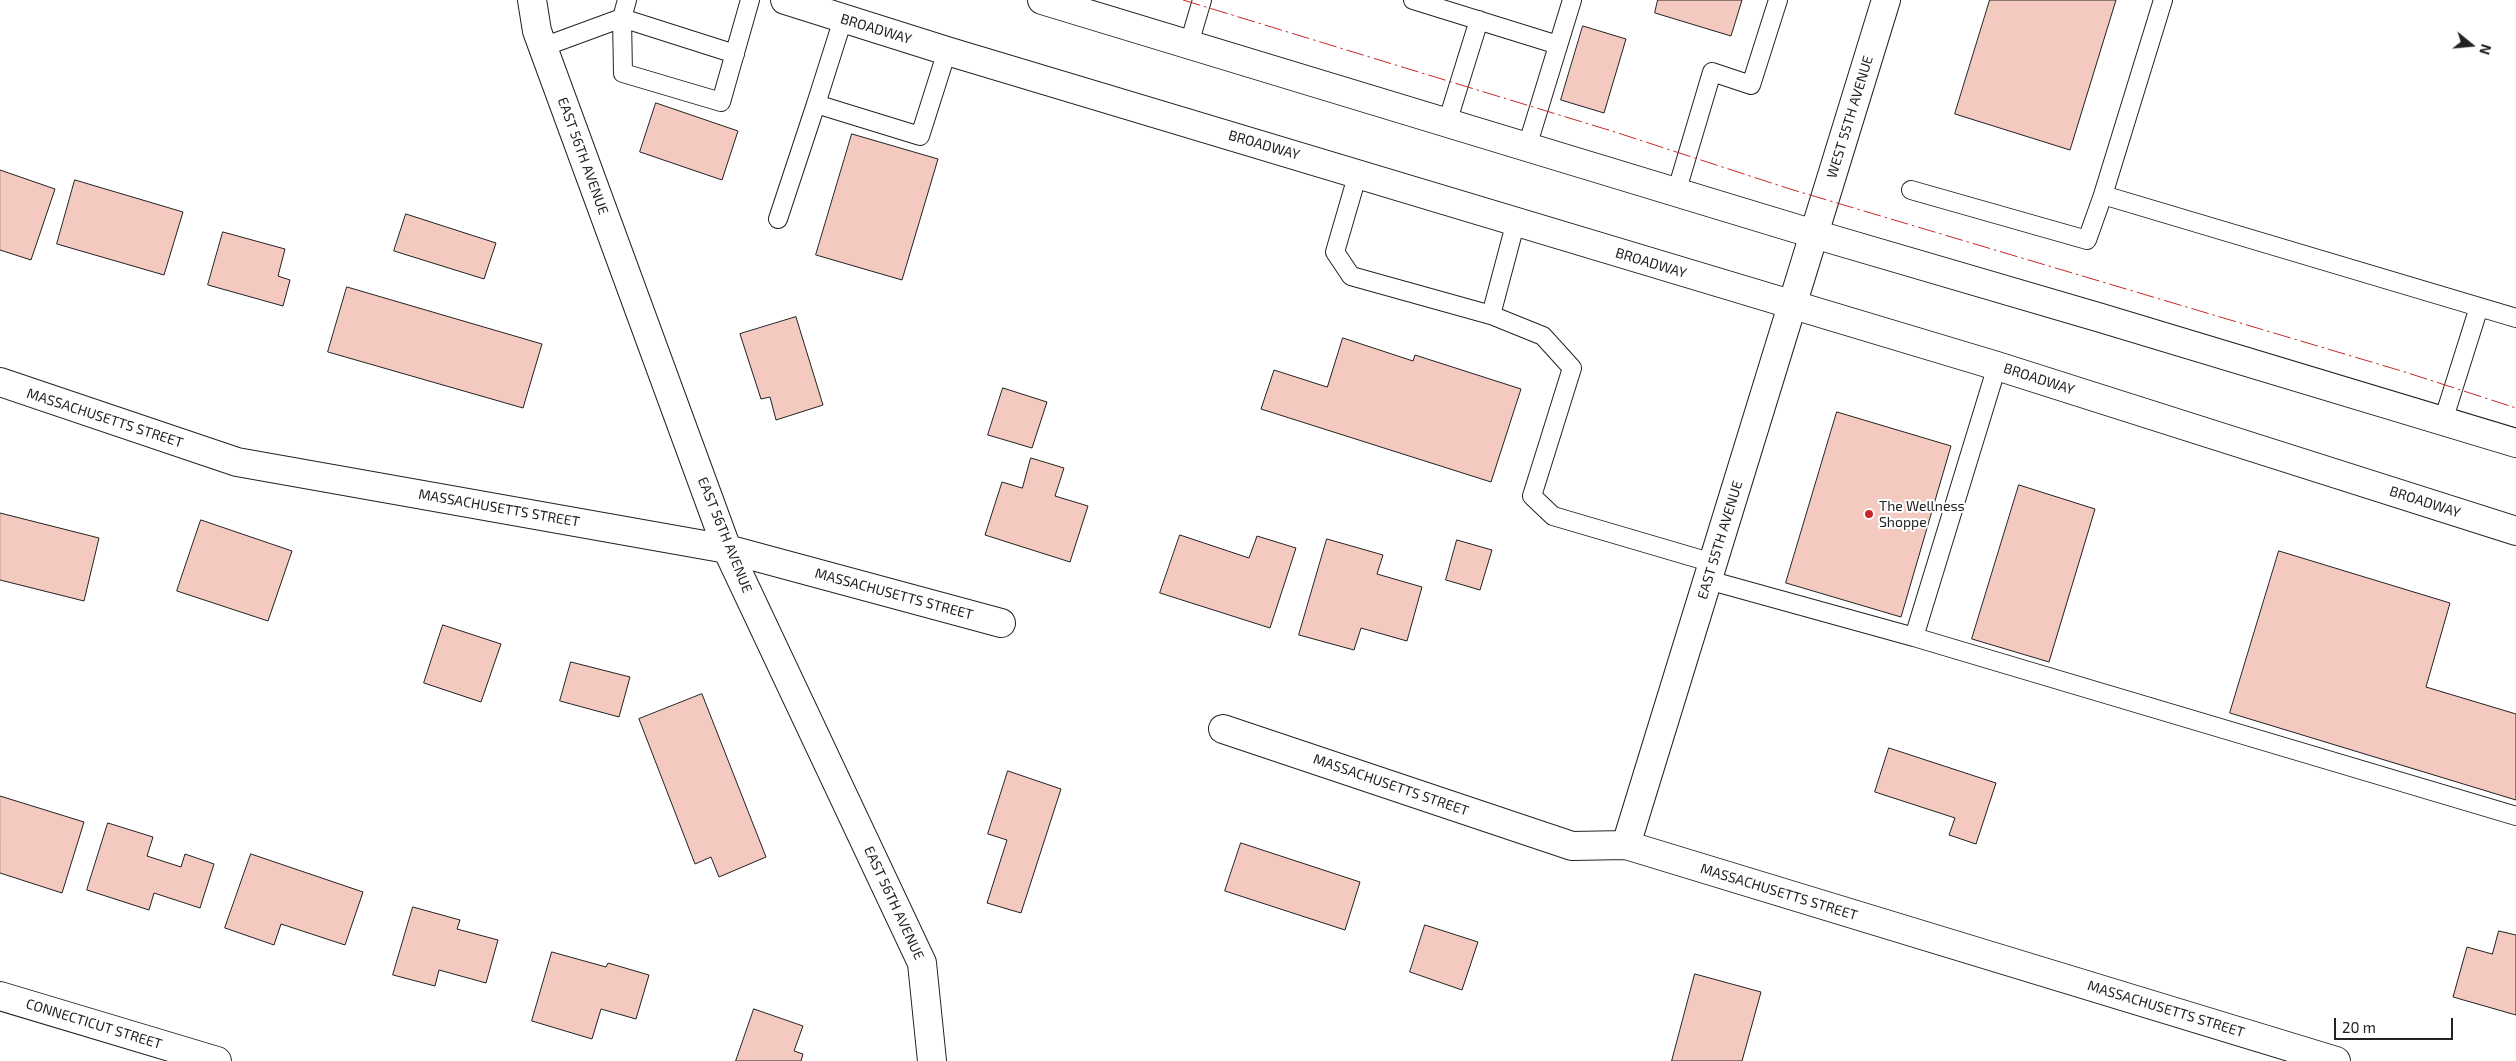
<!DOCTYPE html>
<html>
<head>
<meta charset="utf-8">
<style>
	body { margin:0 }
	#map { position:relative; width:2516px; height:1061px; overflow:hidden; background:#fff; font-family:"Exo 2",sans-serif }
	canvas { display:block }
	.north { position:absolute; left:2446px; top:20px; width:50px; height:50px; -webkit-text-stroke:4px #fff; paint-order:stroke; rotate:107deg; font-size:14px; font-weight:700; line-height:20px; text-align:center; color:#222 }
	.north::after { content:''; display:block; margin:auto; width:18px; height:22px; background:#222; clip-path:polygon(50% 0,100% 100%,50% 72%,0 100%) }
	.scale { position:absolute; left:2334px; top:1018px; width:119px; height:22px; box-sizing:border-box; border:2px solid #222; border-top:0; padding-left:6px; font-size:15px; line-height:18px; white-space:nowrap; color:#222; -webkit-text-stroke:4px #fff; paint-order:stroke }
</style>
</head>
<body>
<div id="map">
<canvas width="2516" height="1061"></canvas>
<div class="north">N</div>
<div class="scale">20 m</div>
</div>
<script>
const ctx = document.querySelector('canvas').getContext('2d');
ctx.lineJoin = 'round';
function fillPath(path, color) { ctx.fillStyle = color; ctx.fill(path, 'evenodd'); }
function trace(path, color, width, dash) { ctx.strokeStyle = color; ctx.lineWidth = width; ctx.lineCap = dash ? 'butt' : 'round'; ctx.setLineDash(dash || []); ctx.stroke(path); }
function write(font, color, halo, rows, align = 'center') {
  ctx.font = font + ' "Exo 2",sans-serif'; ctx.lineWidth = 4; ctx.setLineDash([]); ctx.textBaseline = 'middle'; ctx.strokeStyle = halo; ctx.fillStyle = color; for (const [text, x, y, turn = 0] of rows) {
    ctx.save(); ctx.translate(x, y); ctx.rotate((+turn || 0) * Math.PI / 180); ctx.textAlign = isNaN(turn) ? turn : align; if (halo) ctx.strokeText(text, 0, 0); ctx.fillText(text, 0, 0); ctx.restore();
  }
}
const building = new Path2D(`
	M1658,0H1742L1731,36L1655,13Z
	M1990,0H2116L2070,150L1955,114Z
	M1583,26L1626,39L1604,113L1561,100Z
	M656,103L738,131L722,180L640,152Z
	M852,134L938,159L902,280L816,255Z
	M0,170L55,189L31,260L0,250Z
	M75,180L183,212L164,275L57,244Z
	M406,214L496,243L484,279L394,251Z
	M223,232L285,249L278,276L290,280L283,306L208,285Z
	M347,287L542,344L523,408L328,352Z
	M796,317L823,405L776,420L770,397L761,399L740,334Z
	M1343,338L1413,361L1415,355L1521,389L1491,482L1261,409L1274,370L1327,387Z
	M1003,388L1047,402L1032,448L988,435Z
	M1837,412L1951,446L1901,617L1786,583Z
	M1031,458L1064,468L1055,496L1088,506L1070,562L985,535L1002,482L1022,488Z
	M2019,485L2095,509L2049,662L1972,639Z
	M0,513L99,538L84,601L0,580Z
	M201,520L292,551L268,621L177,591Z
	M1180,535L1249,558L1257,536L1296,548L1270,628L1160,593Z
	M1327,539L1383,555L1377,574L1422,587L1407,641L1361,628L1354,650L1299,635Z
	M1457,540L1492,550L1480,590L1446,580Z
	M2279,551L2450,603L2426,687L2516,714V800L2230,713Z
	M443,625L501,644L481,702L424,683Z
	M571,662L630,677L619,717L560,701Z
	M702,694L766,857L719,877L711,857L695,864L639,719Z
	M1889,748L1996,783L1976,844L1949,835L1955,818L1875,792Z
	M1008,771L1061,789L1021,913L987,903L1007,840L988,834Z
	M0,796L84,822L62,893L0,873Z
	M108,823L153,837L147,856L181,867L185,854L214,864L200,908L154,893L149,910L87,890Z
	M1241,843L1360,882L1345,930L1225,891Z
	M251,854L363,892L345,945L281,924L274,945L225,928Z
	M413,907L460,920L457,929L498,940L486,983L439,970L435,986L393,975Z
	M1425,925L1478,942L1462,990L1410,972Z
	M2499,931L2516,935V1015L2453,997L2467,947L2492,954Z
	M552,952L606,967L608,963L649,975L636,1019L601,1009L592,1039L532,1021Z
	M1695,974L1761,992L1742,1061H1672Z
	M754,1009L803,1026L794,1051L803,1054L801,1061H736Z`);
fillPath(building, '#f3c9c0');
trace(building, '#222', 1);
const service = new Path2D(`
	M1413,0L1558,45
	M843,19L816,104L920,136L947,51
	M1189,44L1202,0
	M543,47L622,18L627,0
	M735,54L622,18L623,73L721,102L750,0
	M1447,123L1479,20
	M1527,147L1572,0
	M1358,173L1335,252L1351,276L1491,315L1516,221
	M1911,190L2087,240L2103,195L2516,318
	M1676,193L1712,72L1751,85L1778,0
	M2103,195L2163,0
	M778,219L816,104
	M1491,315L1543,336L1572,368L1532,496L1553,516L1713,563
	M2443,421L2479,307
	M1708,580L1914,637L1997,366
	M1914,637L2516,816`);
const minor = new Path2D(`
	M532,0L537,31L727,549L922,963L932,1061
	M0,382L237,462L727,549L1001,623
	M1223,729L1572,846L1626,845L2336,1061
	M1626,845L1886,0
	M0,996L217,1061`);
const primary = new Path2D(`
	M785,0L947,51L1997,366L2516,531
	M1042,0L1814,234L2101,318L2516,443`);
trace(service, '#222', 20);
trace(minor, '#222', 30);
trace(primary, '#222', 30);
trace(service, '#fff', 18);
trace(minor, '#fff', 28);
trace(primary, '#fff', 28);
trace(new Path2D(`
	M1183,0L1615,132L1790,189L2405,372L2516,408`), '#c62828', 1, [18, 4, 2.5, 4]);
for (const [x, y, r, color] of [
	[1869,514,5,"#c62828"]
]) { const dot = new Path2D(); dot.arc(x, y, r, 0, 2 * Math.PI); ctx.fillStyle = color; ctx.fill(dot); trace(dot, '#fff', 2); }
write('14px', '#222', '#fff', [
	["BROADWAY",876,29,17],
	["WEST 55TH AVENUE",1850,117,-73],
	["BROADWAY",1264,145,16],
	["EAST 56TH AVENUE",583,156,70],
	["BROADWAY",1651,263,17],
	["BROADWAY",2039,379,18],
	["MASSACHUSETTS STREET",105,418,18],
	["BROADWAY",2425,502,18],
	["MASSACHUSETTS STREET",499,508,10],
	["EAST 56TH AVENUE",725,535,68],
	["EAST 55TH AVENUE",1720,540,-73],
	["MASSACHUSETTS STREET",894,594,15],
	["MASSACHUSETTS STREET",1391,785,19],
	["MASSACHUSETTS STREET",1779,892,17],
	["EAST 56TH AVENUE",894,903,65],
	["MASSACHUSETTS STREET",2166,1009,17],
	["CONNECTICUT STREET",94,1024,17]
]);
write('14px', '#222', '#fff', [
	["The Wellness",1879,506],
	["Shoppe",1879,522]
], 'left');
</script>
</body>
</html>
